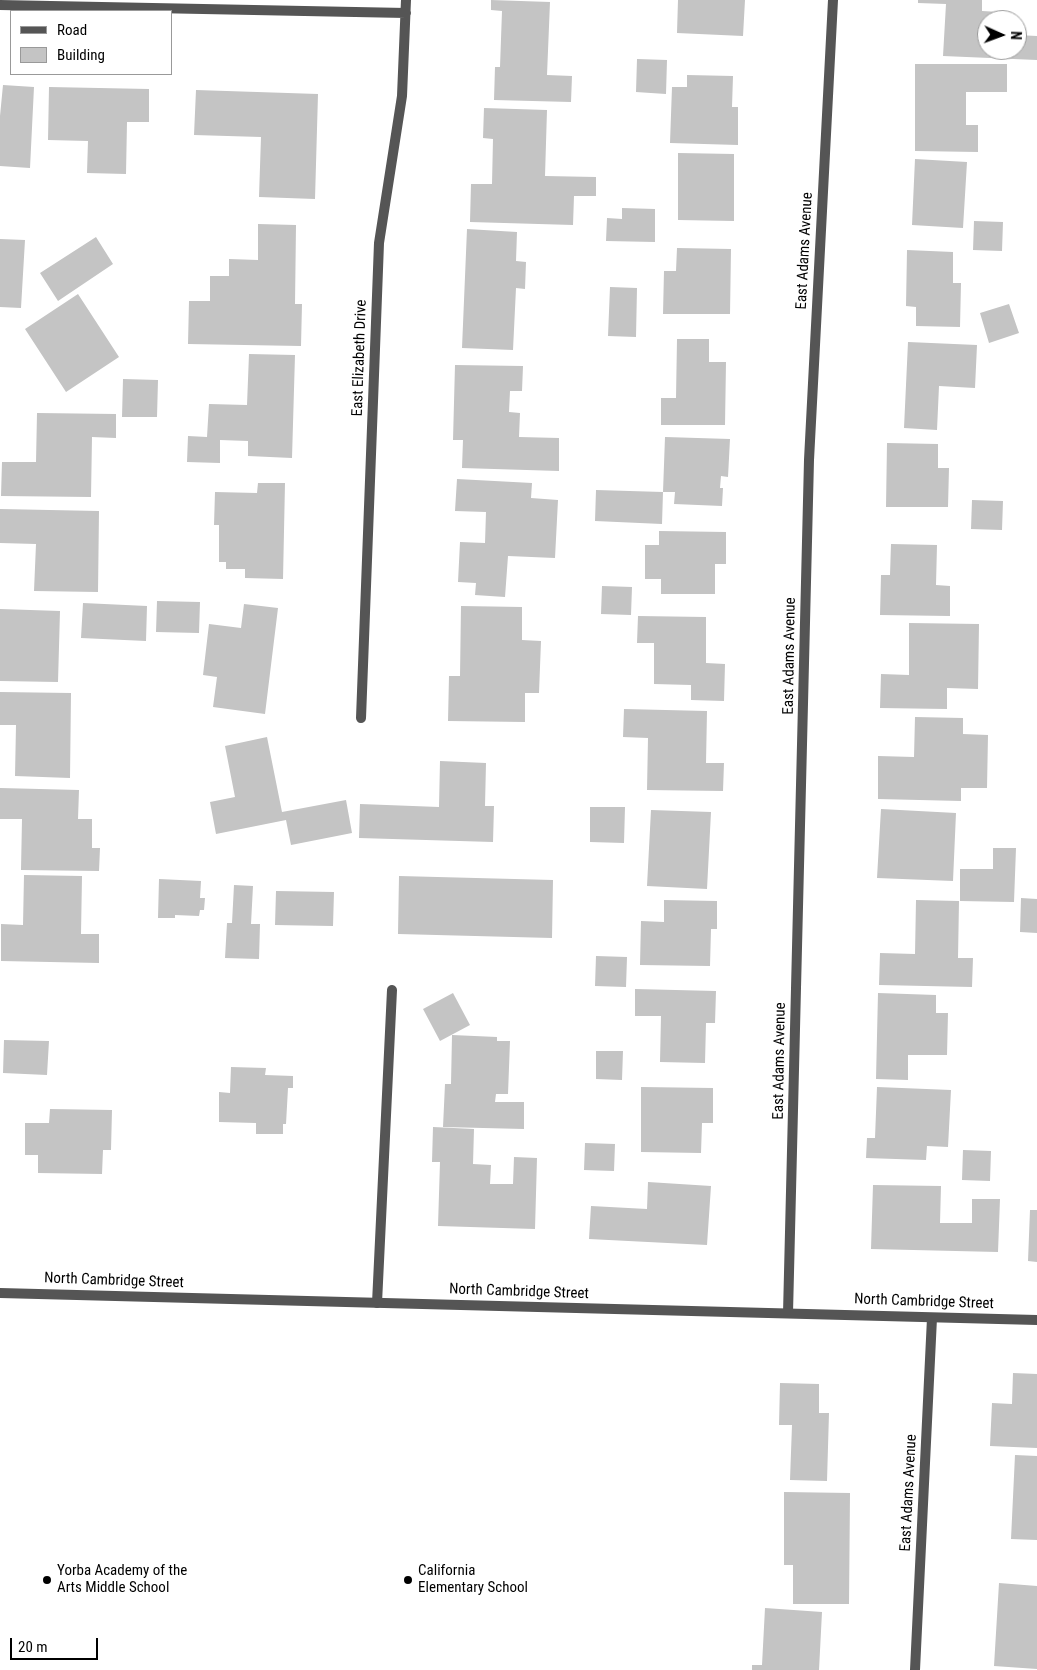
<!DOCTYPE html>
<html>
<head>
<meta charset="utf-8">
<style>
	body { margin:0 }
	#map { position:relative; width:1037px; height:1670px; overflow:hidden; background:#fff; font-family:"Roboto Condensed",sans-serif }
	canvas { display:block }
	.legend { position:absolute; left:10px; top:10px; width:162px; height:65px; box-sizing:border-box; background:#fff; border:1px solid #999; margin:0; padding:6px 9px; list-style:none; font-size:15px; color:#000 }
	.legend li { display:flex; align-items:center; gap:10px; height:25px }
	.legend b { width:25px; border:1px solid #999 }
	.north { position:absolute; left:977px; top:10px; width:50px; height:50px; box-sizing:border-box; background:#fff; border:1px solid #999; border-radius:50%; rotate:92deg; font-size:14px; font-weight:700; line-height:20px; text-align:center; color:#000 }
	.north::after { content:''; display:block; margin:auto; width:18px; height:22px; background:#000; clip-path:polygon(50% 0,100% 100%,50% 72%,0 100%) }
	.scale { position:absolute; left:10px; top:1638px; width:88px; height:22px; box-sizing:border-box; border:2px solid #000; border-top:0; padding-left:6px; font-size:15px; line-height:18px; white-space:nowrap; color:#000; -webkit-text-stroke:4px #fff; paint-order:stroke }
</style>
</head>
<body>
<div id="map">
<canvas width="1037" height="1670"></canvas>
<ul class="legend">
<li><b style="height:6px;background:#555"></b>Road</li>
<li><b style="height:14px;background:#c4c4c4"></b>Building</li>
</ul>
<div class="north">N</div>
<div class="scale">20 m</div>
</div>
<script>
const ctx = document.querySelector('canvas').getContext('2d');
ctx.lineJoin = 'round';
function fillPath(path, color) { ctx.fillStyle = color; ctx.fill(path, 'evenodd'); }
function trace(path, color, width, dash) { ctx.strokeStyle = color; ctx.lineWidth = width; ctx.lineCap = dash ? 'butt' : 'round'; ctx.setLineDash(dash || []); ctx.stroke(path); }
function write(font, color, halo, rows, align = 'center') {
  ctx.font = font + ' "Roboto Condensed",sans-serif'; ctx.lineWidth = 4; ctx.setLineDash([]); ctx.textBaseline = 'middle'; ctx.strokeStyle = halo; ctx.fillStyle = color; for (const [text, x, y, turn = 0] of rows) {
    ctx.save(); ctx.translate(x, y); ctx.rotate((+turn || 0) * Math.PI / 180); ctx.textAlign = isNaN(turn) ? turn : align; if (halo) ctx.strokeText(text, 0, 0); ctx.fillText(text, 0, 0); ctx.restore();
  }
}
fillPath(new Path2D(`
	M491,0L550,2L547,75L572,76L571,102L494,100L495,67H500L502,11L491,10Z
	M678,0H745L743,36L677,33Z
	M918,0H982V11L1000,12V20H987V50H1017V35L1037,36V60L943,56L946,4L918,3Z
	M637,59L667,60L666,94L636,92Z
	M915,64H1007V92H966V125H978V152L915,151Z
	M687,75L733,76L732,107H738V145L670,143L672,87H687Z
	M3,85L34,87L30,168L0,166V116Z
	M49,87L149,89V122H127L126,174L87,173L88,141L48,140Z
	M196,90L318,94L315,199L259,197L261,137L194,135Z
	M484,108L547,110L545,176L596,177V196H574L573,225L470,222L471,184H492L493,139L483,138Z
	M678,153L734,154V221L678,220Z
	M915,159L967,162L963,228L912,225Z
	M622,208L655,209V242L606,241L607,218L622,219Z
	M974,221L1003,222L1002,251L973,250Z
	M258,224L296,225L295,304H302L301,346L188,344L189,301H210V276H229V259L258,260Z
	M467,229L517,232L516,261L526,262L525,289L516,288L513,350L462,348Z
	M96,237L113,264L58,301L40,273Z
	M0,239L25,240L21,308L0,307Z
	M677,248L731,249L730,314H663L664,271H676Z
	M907,250L953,252V283H961L960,327L916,326V307L906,306Z
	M610,287L637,288L636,337L608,336Z
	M78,294L119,357L66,392L25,329Z
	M1009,304L1019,333L989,343L980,313Z
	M677,339H709V362H726L725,425H661V398H676Z
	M908,342L977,345L975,388L939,386L937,430L904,428Z
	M249,354L295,355L292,458L248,456V441L220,440V463L187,462L188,436L207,437L209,404L247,405Z
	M455,365L523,366L522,391H510L509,412L520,413L519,437L559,438V471L462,468L463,440H453Z
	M123,379L158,380L157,417H122Z
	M37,413L116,414V438L92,437L91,497L1,496L2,462H36Z
	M665,437L730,439L728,477L721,476L720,488H723L722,506L674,504L675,492H663Z
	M887,443L938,444V468H949L948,507H886Z
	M457,479L532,483L531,498L558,500L555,558L508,556L505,597L475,595L476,583L458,582L460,542L485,543L486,512L455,511Z
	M258,483H285L283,579L245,578V569H226V562H219V525H214L215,492L257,493Z
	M596,490L663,492L662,524L595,521Z
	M972,500L1003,501L1002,530L971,529Z
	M0,509L99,511L98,592L34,591L36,544L0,543Z
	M659,531L726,532V564H715V594H661V579H645V545H659Z
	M891,544L937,545L936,585L950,586V616L880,615L881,575H890Z
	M602,586L632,587L631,615L601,614Z
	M157,601L200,602L199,633L156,632Z
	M83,603L147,606L146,641L81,638Z
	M244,604L278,608L265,714L213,707L217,677L203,675L209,624L241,628Z
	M461,606L522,607V640L541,641L539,693H525V722L448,721L449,676H460Z
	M0,609L60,611L58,682L0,681Z
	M638,616L706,617V663L725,664L724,701L691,700V685L654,684V643H637Z
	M909,623L979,624L978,689L947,688V709L880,708L881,674L909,675Z
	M0,692L71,693L70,778L15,776L16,725H0Z
	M624,709L707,711L706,763H724L723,791L647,790L648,738L623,737Z
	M915,717L963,718V734L988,735L987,788H961V801L878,799V756L914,757Z
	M267,737L282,812L346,800L352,833L291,845L286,820L216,834L210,802L235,797L225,746Z
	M440,761L486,763L485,806H494L493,842L359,838L360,804L439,807Z
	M0,788L79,790L78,819H92V848H100L99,871L21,870L22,819H0Z
	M590,807H625L624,843L590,842Z
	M881,809L956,813L953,881L877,878Z
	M651,810L711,812L707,889L647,886Z
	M993,848H1016L1014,902L960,901V869H993Z
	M24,875L82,876L81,934H99V963L1,961V924L23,925Z
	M399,876L553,880L552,938L398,934Z
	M159,879L201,881L200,898H205L204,910H200L199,916L175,915V918H158Z
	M234,885L253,886L251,924H260L259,959L225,958L227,923H232Z
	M276,891L334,892L333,926L275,925Z
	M1021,898L1037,899V933L1020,932Z
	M664,900L717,901V929H711L710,966L640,965L641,921L664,922Z
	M916,900L959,901L958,958H973L972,987L879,985L880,953L915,954Z
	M596,956L627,957L626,987L595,986Z
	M635,989L716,991L715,1023H706L705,1063L660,1062L661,1016H635Z
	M453,993L470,1025L440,1041L423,1009Z
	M878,993L936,995V1013H948L947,1055H908V1080L876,1079Z
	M452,1035L497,1037V1041H510L508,1094H496L495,1102H524V1129L443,1127L445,1084H451Z
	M4,1040L49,1041L47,1075L3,1073Z
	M596,1051H623L622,1080L596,1079Z
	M231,1067L266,1068L265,1075L293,1076V1088H288L286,1124H283V1134H256V1123L219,1122V1092L230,1093Z
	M641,1087L713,1088V1123H702L701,1153L641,1152Z
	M877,1087L951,1090L948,1147L927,1146L926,1160L866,1158L867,1138H875Z
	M50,1109L112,1110L111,1150H103L102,1174L38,1173V1155H25V1123H49Z
	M433,1127L474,1129L473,1164L491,1165L490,1184H513L514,1157L537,1158L535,1229L438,1226L440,1162H432Z
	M585,1143L615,1144L614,1171L584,1170Z
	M963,1150L991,1151L990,1181L962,1180Z
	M648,1182L711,1186L707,1245L589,1239L591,1206L647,1209Z
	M873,1185L941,1186L940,1223H972V1199H1000L998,1252L871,1249Z
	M1030,1210H1037V1262L1028,1261Z
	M1013,1373L1037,1374V1448L990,1446L992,1403L1012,1404Z
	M780,1383L819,1384V1413H829L827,1481L790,1480L792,1425H779Z
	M1015,1455L1037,1456V1540L1011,1539Z
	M784,1492L850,1493L849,1604H793V1565H784Z
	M999,1583L1037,1586V1669L994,1666Z
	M765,1608L822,1612L819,1670H752V1665H762Z`), '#c4c4c4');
trace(new Path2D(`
	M0,5L406,13
	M361,718L379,243L402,96L406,0
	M377,1303L392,990
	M788,1313L809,460L833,0
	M915,1670L932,1318`), '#555', 10);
trace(new Path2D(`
	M0,1293L1037,1320`), '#555', 10);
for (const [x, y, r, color] of [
	[47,1580,5,"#000"],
	[408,1580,5,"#000"]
]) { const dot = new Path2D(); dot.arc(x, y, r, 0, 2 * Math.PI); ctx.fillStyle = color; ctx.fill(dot); trace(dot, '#fff', 2); }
write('15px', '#000', '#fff', [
	["East Adams Avenue",805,251,-87],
	["East Elizabeth Drive",360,358,-88],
	["East Adams Avenue",790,656,-89],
	["East Adams Avenue",780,1061,-89],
	["North Cambridge Street",114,1281,2],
	["North Cambridge Street",519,1292,2],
	["North Cambridge Street",924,1302,2],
	["East Adams Avenue",909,1493,-87]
]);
write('15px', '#000', '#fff', [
	["Yorba Academy of the",57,1571],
	["Arts Middle School",57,1588],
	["California",418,1571],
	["Elementary School",418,1588]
], 'left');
</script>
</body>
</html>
